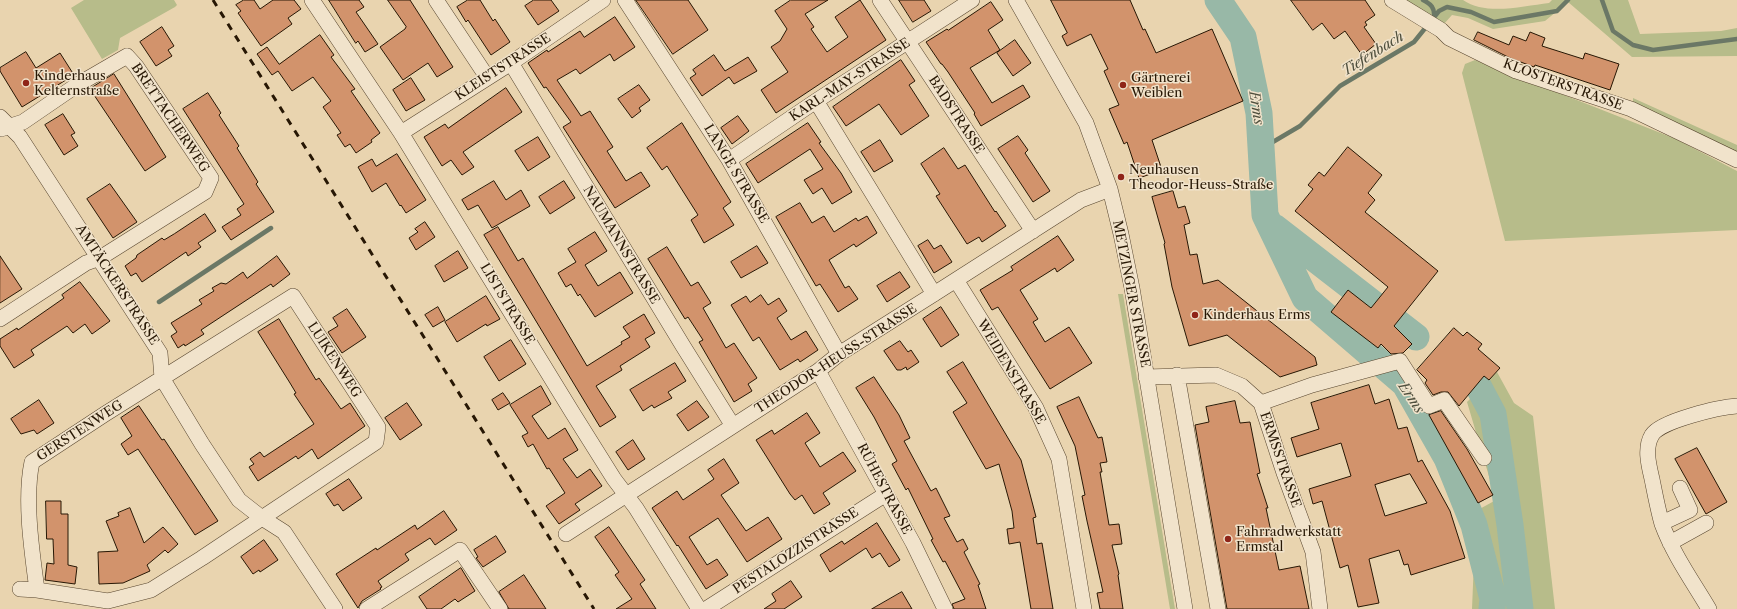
<!DOCTYPE html>
<html>
<head>
<meta charset="utf-8">
<style>
	body { margin:0 }
	canvas { display:block; background:#e9d4af }
</style>
</head>
<body>
<canvas width="1737" height="609"></canvas>
<script>
const ctx = document.querySelector('canvas').getContext('2d');
ctx.lineJoin = 'round';
function fillPath(path, color) { ctx.fillStyle = color; ctx.fill(path, 'evenodd'); }
function trace(path, color, width, dash) { ctx.strokeStyle = color; ctx.lineWidth = width; ctx.lineCap = dash ? 'butt' : 'round'; ctx.setLineDash(dash || []); ctx.stroke(path); }
function write(font, color, halo, rows, align = 'center') {
  ctx.font = font + ' "Libre Caslon Text",serif'; ctx.lineWidth = 3; ctx.setLineDash([]); ctx.textBaseline = 'middle'; ctx.strokeStyle = halo; ctx.fillStyle = color; for (const [text, x, y, turn = 0] of rows) {
    ctx.save(); ctx.translate(x, y); ctx.rotate((+turn || 0) * Math.PI / 180); ctx.textAlign = isNaN(turn) ? turn : align; if (halo) ctx.strokeText(text, 0, 0); ctx.fillText(text, 0, 0); ctx.restore();
  }
}
fillPath(new Path2D(`
	M84,0H174L177,5L175,7L120,38L118,50L102,59L71,8Z
	M1404,0H1463C1486,16 1523,6 1549,3L1552,0H1628L1640,34L1721,31L1737,28V56L1632,57L1568,2L1545,21L1493,29L1468,18L1452,15L1443,25Z
	M1475,60L1676,139L1737,171V230L1505,241L1462,73L1465,64Z
	M1633,98L1737,145V155L1633,108Z
	M1118,294H1123L1175,609H1170Z
	M1497,372L1514,403L1533,416L1555,609H1472L1474,560L1465,517L1496,500L1467,402Z`), '#b7bc8a');
trace(new Path2D(`
	M1423,0C1431,4 1435,8 1434,17
	M1602,0L1613,31L1633,45L1653,50L1737,39
	M1261,149L1300,126L1340,86L1414,42L1439,11L1447,7L1471,12L1494,22L1557,11L1568,0
	M159,302L271,228`), '#6b7866', 4.5);
trace(new Path2D(`
	M1218,0L1243,37L1259,113L1265,215L1305,298L1405,384L1447,458L1474,525L1493,599L1492,609
	M1274,227L1416,337
	M1476,382L1493,414L1510,525L1520,609`), '#98b8a7', 27);
const building = new Path2D(`
	M244,0H254L260,9L273,0H294L301,9L288,18L292,24L261,46L238,13L241,11L236,5Z
	M329,0H359L364,7L356,12L378,44L365,52L358,41L356,43Z
	M388,0H410L453,67L437,77L428,63L403,80L380,47L405,29L406,27Z
	M468,0H480L493,21L495,19L510,42L491,55L468,20L466,22L457,7Z
	M534,0H551L559,11L538,25L525,6Z
	M636,0H688L708,30L673,54Z
	M791,0H828L805,14L814,27L811,29L827,52L848,37L835,17L860,0L886,40L776,113L761,90L788,72L771,47L780,41L787,29L775,11Z
	M899,0H924L931,11L913,22Z
	M1051,0H1130L1143,30L1145,29L1156,53L1212,29L1243,101L1152,140L1162,170L1139,178L1127,142L1124,144L1109,109L1119,105L1104,71L1108,69L1091,34L1067,46L1062,36L1067,33Z
	M1291,0H1365L1375,15L1365,22L1367,25L1364,27L1376,44L1362,55L1345,31L1334,39L1322,23L1313,30Z
	M991,2L1003,20L988,30L1000,50L970,68L992,103L1023,85L1030,97L981,126L974,114L975,113L948,72L942,64H941L926,42L947,29L948,30Z
	M615,17L635,47L614,61L610,54L580,74L576,69L557,80L581,116L590,111L613,147L607,151L626,181L641,172L650,186L615,208L563,127L571,122L546,87L544,88L528,63L547,50L548,52L580,31L584,37Z
	M162,27L174,46L168,50L172,56L156,66L140,42Z
	M1478,32L1509,45L1513,36L1526,41L1530,32L1545,38L1542,46L1583,59L1585,53L1619,64L1610,90L1535,65L1534,67L1510,58L1474,40Z
	M320,35L334,55L331,57L355,89L351,91L380,133L371,140L372,142L356,153L350,144L345,147L337,135L341,133L323,107L331,101L313,77L292,91L278,71L272,75L257,54L267,47L279,64Z
	M1015,40L1031,63L1013,76L997,53Z
	M26,52L36,68L60,53L74,75L22,107L0,71V68Z
	M714,55L725,71L748,57L757,71L734,84L729,77L702,96L690,78L696,74L693,70Z
	M901,60L915,81L909,85L929,116L901,135L879,104L846,126L833,107Z
	M114,74L166,157L145,171L90,89Z
	M411,78L425,100L406,111L393,90Z
	M639,85L650,100L639,108L641,111L632,118L618,99Z
	M506,88L522,112L463,152L474,167L462,175L451,160L442,166L424,137L445,124L448,128Z
	M208,93L221,113L219,115L239,146L237,148L258,182L256,184L274,212L231,240L222,227L241,215L237,209L244,204L183,109Z
	M63,114L75,133L71,135L78,146L64,155L45,125Z
	M738,116L749,131L732,144L721,128Z
	M682,123L731,202L723,208L734,225L704,243L691,220L698,215L667,166L662,170L647,148Z
	M808,123L821,142L819,143L841,173L852,192L832,204L822,188L813,194L804,180L823,169L810,149L758,183L746,164Z
	M1018,136L1028,150L1025,153L1050,191L1033,202L998,149Z
	M538,137L550,157L528,171L515,151Z
	M880,140L893,161L874,172L861,152Z
	M1348,147L1382,175L1368,193L1375,200L1365,212L1438,271L1394,326L1412,344L1403,353L1391,354L1381,344L1378,348L1331,312L1348,290L1371,308L1388,287L1295,211L1313,189L1308,185L1319,172L1324,176Z
	M944,148L958,169L965,165L995,212L996,211L1006,226L982,242L979,237L967,244L936,196L940,194L921,164Z
	M397,154L426,200L406,213L401,205L400,206L386,183L372,192L358,167L372,159L376,166Z
	M494,181L506,200L521,190L530,206L492,228L478,205L468,210L462,200Z
	M564,181L575,198L550,214L539,197Z
	M110,184L137,222L113,238L87,199Z
	M1173,191L1178,208L1185,206L1190,223L1184,225L1190,255L1197,254L1203,284L1218,280L1315,357L1317,365L1280,377L1227,335L1189,346L1172,287L1164,244L1165,243L1152,197Z
	M800,203L812,223L824,216L834,232L856,218L858,221L867,216L877,233L856,247L854,244L829,260L845,288L849,286L858,299L838,312L820,284L816,286L776,217Z
	M205,214L216,231L198,243L201,247L188,256L186,252L142,282L136,273L131,276L125,266L136,258L137,255L162,238L164,240L174,234Z
	M425,222L435,237L416,250L409,238L418,232L415,229Z
	M498,227L518,261L523,258L587,366L622,344L621,342L630,337L623,327L644,314L655,333L645,339L650,347L620,366L622,370L596,386L616,417L600,427L484,235Z
	M595,232L607,251L585,265L598,286L620,272L633,293L595,317L580,294L578,296L571,284L566,287L558,273L576,262L568,249Z
	M1058,236L1074,260L1057,272L1055,268L1020,290L1038,319L1033,322L1045,342L1069,327L1092,363L1050,389L998,307L992,310L980,290L1013,270L1011,267Z
	M928,240L934,249L941,245L952,262L934,273L918,246Z
	M757,246L768,263L741,278L731,262Z
	M667,247L691,286L698,282L711,303L703,308L726,348L734,343L757,378L748,384L752,391L734,402L699,342L703,340L688,317L685,319L648,259Z
	M458,251L468,268L444,282L435,266Z
	M0,256L22,289L0,303Z
	M277,256L290,274L273,287L271,284L201,330L204,334L185,346L184,344L178,348L171,336L177,332L171,323L202,304L199,300L214,291L212,288L221,283L226,284L243,272L247,278Z
	M900,272L910,287L887,302L877,286Z
	M80,282L110,321L92,334L85,324L73,333L67,326L31,350L34,355L14,368L0,346V339L17,328L18,330L64,298L62,295Z
	M761,295L768,305L779,298L787,311L777,318L791,340L806,331L818,350L800,362L798,359L780,370L759,337L753,341L731,305L746,296L750,302Z
	M486,296L500,319L487,326L486,324L457,342L445,322Z
	M438,307L445,320L433,327L425,315Z
	M941,307L959,335L941,347L923,319Z
	M347,309L366,337L342,353L328,332L338,326L333,318Z
	M279,319L316,380L319,378L341,409L350,403L365,426L318,459L312,449L298,459L296,456L258,481L249,467L254,464L250,459L260,452L264,457L314,424L294,394L296,393L290,383L258,332Z
	M1454,328L1463,336L1467,332L1482,344L1478,349L1500,368L1489,380L1484,376L1459,406L1448,392H1441L1433,395L1425,383L1427,380L1417,370Z
	M511,340L526,364L499,381L484,357Z
	M900,341L908,352L911,350L919,362L907,370L906,367L901,370H897L884,351Z
	M963,362L1021,460L1036,517L1033,518L1037,544L1042,543L1053,609H1031L1020,542L1009,544L1007,529L1014,528L1012,511L999,464L986,469L953,412L967,403L947,372Z
	M675,363L686,381L668,392L672,398L654,408L652,405L643,411L630,390Z
	M874,377L899,415L910,438L904,441L931,491L936,488L950,516L944,518L957,542L963,539L968,549L964,552L980,584L978,585L986,609H954L952,604L965,599L945,561L943,562L931,540L933,539L908,488L906,490L892,464L897,461L874,417L856,388Z
	M1369,385L1375,404L1389,399L1398,429L1407,427L1418,462L1422,460L1450,511L1465,558L1411,575L1408,564L1404,565L1399,550L1369,559L1379,603L1358,607L1348,565L1340,568L1322,501L1313,504L1309,489L1351,476L1341,443L1297,457L1291,438L1319,429L1311,403ZM1410,474L1427,503L1385,516L1375,485Z
	M541,386L551,404L532,416L548,439L565,428L578,450L563,459L577,478L590,469L602,486L575,504L580,510L559,524L546,506L565,493L549,468L547,469L533,444L528,447L522,436L528,433L510,405Z
	M503,393L510,403L498,410L492,400Z
	M1079,397L1098,438L1102,437L1107,462L1100,463L1102,472H1100L1109,525L1119,524L1122,544L1112,545L1119,574L1118,575L1123,609H1100L1097,593L1103,592L1087,521L1082,496L1085,495L1075,446L1057,407Z
	M39,400L54,423L37,434L34,430L21,434L11,419Z
	M697,401L709,417L688,431L677,415Z
	M1235,401L1240,423L1250,422L1260,473L1257,474L1268,508H1266L1279,570L1300,566L1309,609H1227L1195,425L1209,422L1206,407Z
	M407,403L422,425L400,440L385,418Z
	M139,406L162,440L164,439L218,521L195,535L138,449L128,455L121,444L132,436L121,418Z
	M1441,411L1467,449L1493,495L1478,503L1429,415Z
	M807,413L820,433L805,443L820,467L843,452L856,471L823,493L830,504L814,514L802,495L795,500L790,494L756,440L772,430L774,434Z
	M633,440L645,459L628,470L616,452Z
	M1697,448L1727,502L1706,514L1675,459Z
	M724,459L739,483L721,495L746,531L768,517L782,539L747,562L718,518L689,537L707,565L717,559L728,575L706,589L678,545L677,546L652,508L677,491L683,500L714,479L708,470Z
	M349,479L362,498L343,511L338,504L334,506L326,494Z
	M46,501H61V514H68V565L77,567L75,584L45,580L47,563L54,564L53,539H47Z
	M130,508L144,543L163,527L178,544L168,553L165,550L147,565L150,571L123,583L99,584L98,552L118,551L106,521L119,516L118,513Z
	M444,511L457,530L435,545L430,538L405,554L409,560L378,581L382,587L380,588L381,589L362,601L358,608L336,574L376,548L377,550L415,525L417,529Z
	M877,523L900,560L889,567L880,553L872,558L866,548L830,572L820,555L842,541L844,544Z
	M609,527L645,580L640,584L656,609H616L632,599L615,575L619,572L595,537Z
	M496,536L506,552L483,567L476,558L478,557L474,550Z
	M264,540L278,560L260,572L259,570L253,574L241,557Z
	M461,568L475,591L458,602L455,599L441,609H427L419,597Z
	M524,575L546,609H509L499,592Z
	M791,581L802,597L784,609H764L776,601L772,594Z
	M902,592L912,609H872Z`);
fillPath(building, '#d2936c');
trace(building, '#271704', 1);
const minor = new Path2D(`
	M312,0L401,133L572,412L614,479L636,508L699,609
	M436,0L487,77
	M625,0L729,160L839,354
	M880,0L1033,231
	M1016,0L1086,123L1110,189L1121,234L1132,288L1185,609
	M1392,0L1441,30L1449,38L1516,71L1631,109L1737,160
	M511,63L683,346L733,426
	M816,101L934,294
	M0,117L20,137L160,353L162,378L202,444L239,500L262,518L284,532L335,609
	M401,133L511,63L603,0
	M729,160L816,101L972,0
	M956,280L1036,408L1059,459L1084,609
	M293,296L378,427L376,442L202,558L151,590L108,601L37,590C32,552 24,500 32,462L105,414Z
	M0,319L86,263L100,258L205,192L211,178L136,66L127,56L77,85L23,122L1,129
	M818,371L913,543L945,609
	M1177,375L1218,609
	M1146,377L1216,375L1242,386L1261,403L1284,473L1313,552L1320,609
	M1261,403L1312,385L1400,361L1429,406L1444,400L1484,458
	M1662,523L1690,510L1680,488
	M566,534L818,371L839,354L934,294L1081,200L1110,189
	M1670,543L1706,523
	M20,589L37,590
	M367,609L460,550L500,609
	M706,609L886,494
	M1709,609C1693,582 1673,554 1662,524C1658,510 1655,494 1652,479C1649,466 1644,448 1652,435C1660,421 1720,407 1737,406`);
trace(minor, '#58462f', 16);
trace(minor, '#f1e3cb', 15);
trace(new Path2D(`
	M213,0L594,609`), '#271704', 3, [7, 7]);
for (const [x, y, r, color] of [
	[26,83,4,"#8f2418"],
	[1123,85,4,"#8f2418"],
	[1121,177,4,"#8f2418"],
	[1195,315,4,"#8f2418"],
	[1228,539,4,"#8f2418"]
]) { const dot = new Path2D(); dot.arc(x, y, r, 0, 2 * Math.PI); ctx.fillStyle = color; ctx.fill(dot); trace(dot, '#f1e3cb', 1.5); }
write('13px', '#271704', '#f1e3cb', [
	["KLEISTSTRASSE",503,67,-33],
	["KARL-MAY-STRASSE",850,80,-33],
	["KLOSTERSTRASSE",1563,85,20],
	["BADSTRASSE",956,115,57],
	["BRETTACHERWEG",170,118,56],
	["LANGE STRASSE",736,174,59],
	["NAUMANNSTRASSE",621,245,59],
	["AMTÄCKERSTRASSE",117,285,57],
	["METZINGER STRASSE",1131,294,79],
	["LISTSTRASSE",507,304,59],
	["THEODOR-HEUSS-STRASSE",836,359,-33],
	["LUIKENWEG",334,360,57],
	["WEIDENSTRASSE",1011,372,59],
	["GERSTENWEG",80,431,-33],
	["ERMSSTRASSE",1280,460,71],
	["RÜHESTRASSE",884,489,62],
	["PESTALOZZISTRASSE",796,551,-33]
]);
write('13px', '#271704', '#f1e3cb', [
	["Kinderhaus",34,76],
	["Kelternstraße",34,91],
	["Gärtnerei",1131,78],
	["Weiblen",1131,93],
	["Neuhausen",1129,170],
	["Theodor-Heuss-Straße",1129,185],
	["Kinderhaus Erms",1203,315],
	["Fahrradwerkstatt",1236,532],
	["Ermstal",1236,547]
], 'left');
write('italic 14px', '#4f4f3d', '#f1e3cb', [
	["Tiefenbach",1373,54,-32],
	["Erms",1256,108,81],
	["Erms",1411,398,56]
]);
</script>
</body>
</html>
